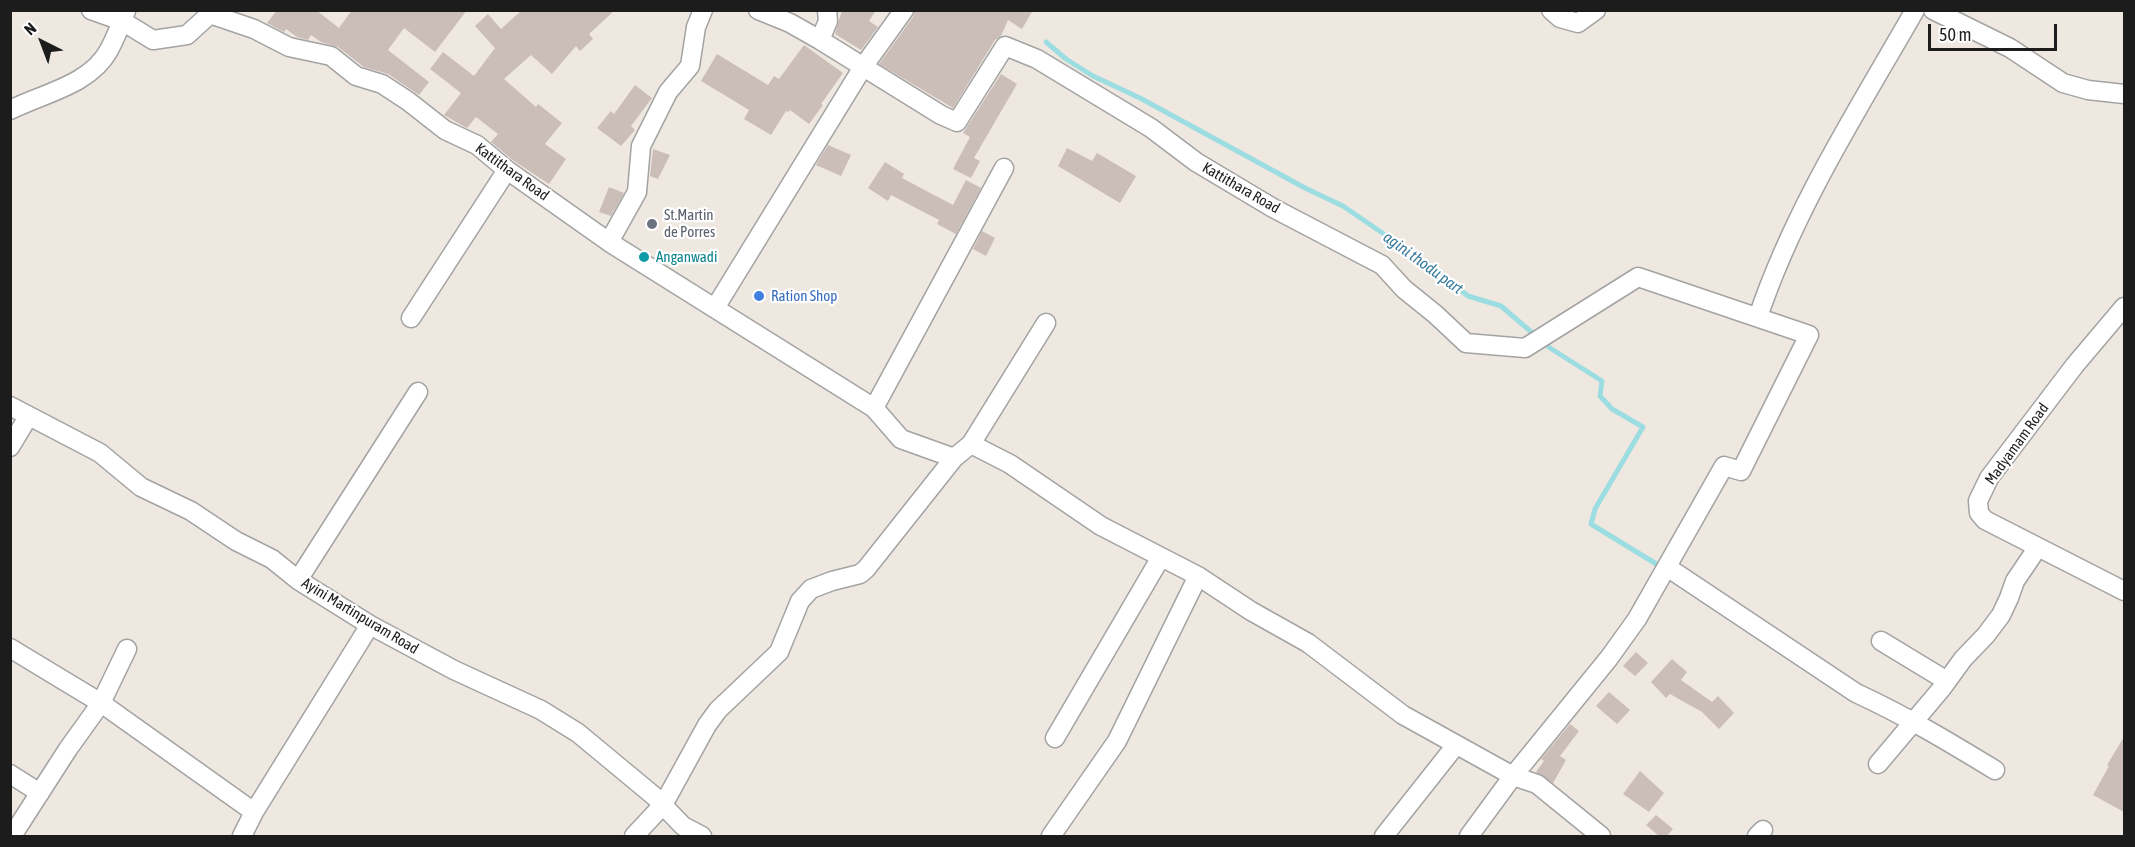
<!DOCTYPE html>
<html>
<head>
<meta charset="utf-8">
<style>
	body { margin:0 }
	#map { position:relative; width:2135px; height:847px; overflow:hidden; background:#efe8e1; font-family:"Asap Condensed",sans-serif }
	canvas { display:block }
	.frame { position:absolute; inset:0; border:12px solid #1c1c1c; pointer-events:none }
	.north { position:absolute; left:12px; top:12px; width:60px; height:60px; -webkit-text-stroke:4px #fff; paint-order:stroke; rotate:318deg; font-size:16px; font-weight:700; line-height:24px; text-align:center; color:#1c1c1c }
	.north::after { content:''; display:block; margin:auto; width:21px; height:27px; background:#1c1c1c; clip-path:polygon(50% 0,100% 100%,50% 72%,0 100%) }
	.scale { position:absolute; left:1928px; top:24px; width:129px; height:27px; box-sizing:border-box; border:3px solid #1c1c1c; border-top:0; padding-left:8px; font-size:18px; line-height:21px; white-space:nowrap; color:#1c1c1c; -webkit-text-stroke:4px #fff; paint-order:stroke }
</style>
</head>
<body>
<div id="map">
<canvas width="2135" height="847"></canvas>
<div class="frame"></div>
<div class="north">N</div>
<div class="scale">50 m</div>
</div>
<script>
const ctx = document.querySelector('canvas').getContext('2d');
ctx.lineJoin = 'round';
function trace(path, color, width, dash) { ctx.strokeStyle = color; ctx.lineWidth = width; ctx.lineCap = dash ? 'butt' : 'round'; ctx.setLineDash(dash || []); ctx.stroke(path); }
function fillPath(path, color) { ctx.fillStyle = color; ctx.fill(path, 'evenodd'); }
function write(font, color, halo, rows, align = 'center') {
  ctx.font = font + ' "Asap Condensed",sans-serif'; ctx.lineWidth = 4.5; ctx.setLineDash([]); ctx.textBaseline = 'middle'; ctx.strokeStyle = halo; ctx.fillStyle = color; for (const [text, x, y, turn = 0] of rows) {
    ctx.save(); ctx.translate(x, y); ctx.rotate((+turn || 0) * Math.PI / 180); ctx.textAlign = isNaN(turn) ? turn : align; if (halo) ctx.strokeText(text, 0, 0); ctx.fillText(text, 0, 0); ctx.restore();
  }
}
trace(new Path2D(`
	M1046,42L1066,59L1093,76L1140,98L1305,188L1343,206L1435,269L1468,296L1501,306L1550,348L1602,381L1600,396L1612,409L1643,427L1595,509L1591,524L1658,565`), '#9cdde1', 5);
fillPath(new Path2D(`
	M277,10H316L339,28L352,10H467L435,52L404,28L388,50L429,82L419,95L388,74L364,67L338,47L321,42L311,35L308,40L297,37L286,29L284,32L267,23Z
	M522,10H615L589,34L593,39L580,51L576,46L552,74L531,55L504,79L536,107L538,104L562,123L545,144L566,159L549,184L514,161L491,142L498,134L476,117L467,128L444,115L461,93L430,69L443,52L474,76L495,48L475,26L488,14L501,29Z
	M842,10H876L869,21L878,27L861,50L835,34Z
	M915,10H1033L1022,29L1008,20L1001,36L995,40L953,108L879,64L913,17Z
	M804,45L843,73L821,104L823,105L809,124L790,110L789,112L786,111L771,135L744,119L749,110L701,81L717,54L768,85L774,76L779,79Z
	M1001,74L1017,84L974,158L980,161L971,178L953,169L970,137L963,133Z
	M635,85L652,98L631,126L635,130L621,146L597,128L611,111L614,114Z
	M828,145L851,155L841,176L816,165Z
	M1067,148L1092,161L1097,153L1136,176L1120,203L1058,166Z
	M653,149L670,155L658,179L650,176Z
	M885,162L904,174L902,178L953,205L966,180L981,188L956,234L937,224L939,220L891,195L888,201L868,188Z
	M609,187L624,193L611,216L599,212Z
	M982,231L995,238L986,256L973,249Z
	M1636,652L1648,663L1635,676L1623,666Z
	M1672,659L1687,672L1681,680L1712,702L1718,696L1734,713L1719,729L1702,712L1670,694L1666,698L1651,682Z
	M1609,692L1630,710L1617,724L1596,706Z
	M1570,724L1579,731L1560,756L1566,760L1553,783L1536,772L1544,761L1541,759Z
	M2124,737V812L2093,795L2109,766L2107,765Z
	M1640,771L1664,793L1649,812L1623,794Z
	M1656,815L1673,829L1666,837H1660L1646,825Z`), '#cbbdb7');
const street = new Path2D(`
	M91,10L122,21L153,40L187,35L210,14L254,29L289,47L331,56L356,76L382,84L408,101L445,130L477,145L507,170L609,242L637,192L641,146L668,92L690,66L696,27L703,10
	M758,10L790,23L820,40L941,115L957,122L1005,46L1037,59L1151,128L1196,162L1273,208L1382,265L1404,289L1435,314L1466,343L1525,348L1638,277L1809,335L1741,471L1724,466L1637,619L1609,658L1513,776L1469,836
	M1551,10L1560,18L1578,23L1596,10
	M1933,10L2010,48L2063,83L2088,90L2124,94
	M820,40L828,21L827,10
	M10,110C44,93 90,85 109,50C116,37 121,24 126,11
	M609,242L874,408L901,439L954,458L971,444L1010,464L1101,526L1198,576L1251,611L1308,643L1403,715L1513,776L1537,784L1601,836
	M2124,307L2075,365L1989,478L1978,501L1979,513L1985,520L2124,591
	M715,308L863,67L904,10
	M1758,317C1795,207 1858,110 1915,10
	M411,318L507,170
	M10,406L100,453L141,487L191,511L236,541L272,559L298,580L370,625L454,670L541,710L578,733L654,796L683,826L702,836
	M874,408L1004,168
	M971,444L1046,323
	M10,447L28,417
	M1667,567L1856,693C1904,715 1949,742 1995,770
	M298,580L418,392
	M1881,641L1947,681
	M10,648L101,703L127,649
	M1055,738L1161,557
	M1878,764L1942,688L1963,659L1986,635L2001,615L2009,598L2015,581L2038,547
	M10,774L40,793
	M12,836L68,749L101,703L254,812
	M242,836L254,812L370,625
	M634,836L663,805L707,725L718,710L779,652L800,601L811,589L832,581L860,574L866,569L954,458
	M1051,836L1117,741L1198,576
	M1384,836L1456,745
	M1757,836L1763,830`);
trace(street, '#a3a3a3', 21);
trace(street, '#fff', 18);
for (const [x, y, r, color] of [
	[652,224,6,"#6b7280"],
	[644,257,6,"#0f9aa8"],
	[759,296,6,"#3f7fe0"]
]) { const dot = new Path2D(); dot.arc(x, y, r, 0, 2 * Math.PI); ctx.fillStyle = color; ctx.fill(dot); trace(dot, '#fff', 2); }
write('15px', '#1c1c1c', '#fff', [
	["Kattithara Road",512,172,36],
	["Kattithara Road",1241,188,30],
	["Madyamam Road",2017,444,-54],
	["Ayini Martinpuram Road",360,616,31]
]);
write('15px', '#5b616d', '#fff', [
	["St.Martin",664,215],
	["de Porres",664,232]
], 'left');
write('15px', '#0d838f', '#fff', [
	["Anganwadi",656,257]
], 'left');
write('15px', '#366cbe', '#fff', [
	["Ration Shop",771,296]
], 'left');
write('italic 16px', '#397b9c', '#fff', [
	["agini thodu part",1423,263,36]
]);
</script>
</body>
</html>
